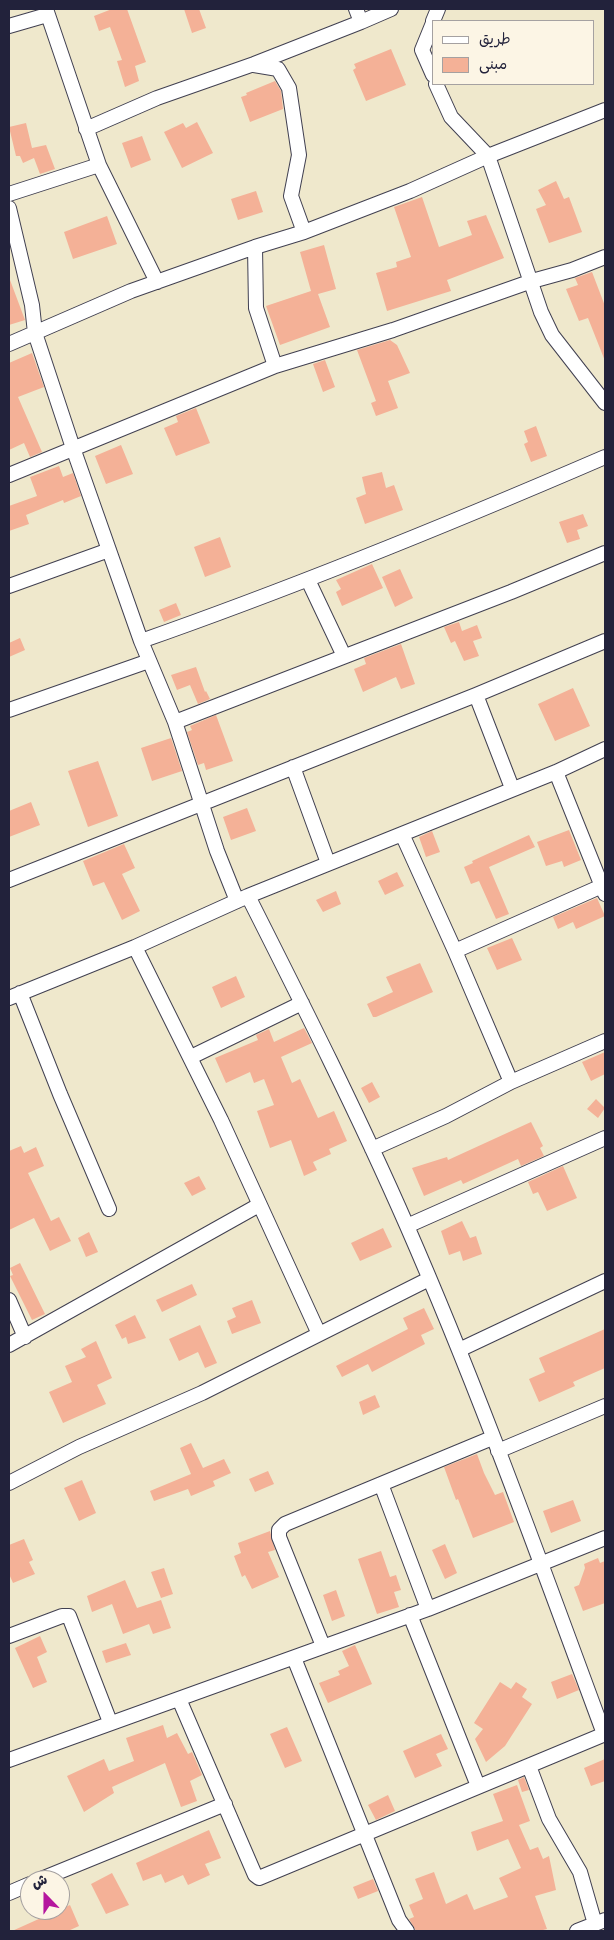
<!DOCTYPE html>
<html>
<head>
<meta charset="utf-8">
<style>
	body { margin:0 }
	#map { position:relative; width:614px; height:1940px; overflow:hidden; background:#efe8cc; font-family:"Comic Neue","Playpen Sans Arabic",sans-serif }
	canvas { display:block }
	.frame { position:absolute; inset:0; border:10px solid #22223b; pointer-events:none }
	.legend { position:absolute; left:432px; top:20px; width:162px; height:65px; box-sizing:border-box; background:#fcf5e5; border:1px solid #a5a1a1; margin:0; padding:6px 9px; list-style:none; font-size:15px; color:#22223b }
	.legend li { display:flex; align-items:center; gap:10px; height:25px }
	.legend b { width:25px; border:1px solid #a5a1a1 }
	.north { position:absolute; left:20px; top:1870px; width:50px; height:50px; box-sizing:border-box; background:#fcf5e5; border:1px solid #a5a1a1; border-radius:50%; rotate:338deg; font-size:14px; font-weight:700; line-height:20px; text-align:center; color:#22223b }
	.north::after { content:''; display:block; margin:auto; width:18px; height:22px; background:#b5179e; clip-path:polygon(50% 0,100% 100%,50% 72%,0 100%) }
</style>
</head>
<body>
<div id="map">
<canvas width="614" height="1940"></canvas>
<div class="frame"></div>
<ul class="legend">
<li><b style="height:6px;background:#fff"></b>طريق</li>
<li><b style="height:14px;background:#f4b197"></b>مبنى</li>
</ul>
<div class="north">ش</div>
</div>
<script>
const ctx = document.querySelector('canvas').getContext('2d');
ctx.lineJoin = 'round';
function fillPath(path, color) { ctx.fillStyle = color; ctx.fill(path, 'evenodd'); }
function trace(path, color, width, dash) { ctx.strokeStyle = color; ctx.lineWidth = width; ctx.lineCap = dash ? 'butt' : 'round'; ctx.setLineDash(dash || []); ctx.stroke(path); }
fillPath(new Path2D(`
	M112,9H127L146,62L135,66L139,81L125,87L117,61L122,60L110,27L99,31L94,16Z
	M184,9H199L206,28L192,33Z
	M391,49L406,85L366,101L353,70L356,68L354,64Z
	M275,81L281,91L283,109L250,122L241,97L247,95L246,93Z
	M197,122L213,153L182,168L164,132L183,123L186,128Z
	M26,123L32,148L46,145L55,169L40,174L34,158L23,163L20,156H16L9,127Z
	M142,136L151,160L131,168L122,143Z
	M556,181L564,199L569,197L582,232L549,243L536,209L546,205L538,190Z
	M256,191L263,212L238,220L231,199Z
	M422,197L439,247L472,235L467,221L486,215L504,258L447,280L451,291L387,311L376,273L397,267L396,262L411,257L394,207Z
	M107,216L117,244L73,259L64,232Z
	M324,245L336,289L318,294L330,327L280,345L266,306L311,291L300,252Z
	M592,272L605,306V361L588,318L579,321L566,289L578,285L575,278Z
	M9,280H10L25,320L9,325Z
	M390,340L397,345L410,373L388,381L398,408L376,416L371,403L376,401L357,350Z
	M32,353L44,387L18,397L42,452L30,457L24,443L9,450V363Z
	M325,360L335,387L323,392L313,364Z
	M196,408L210,443L176,456L164,428L178,422L176,416Z
	M536,426L547,456L531,462L524,444L528,442L524,431Z
	M121,445L133,474L106,484L95,456Z
	M59,466L63,477L73,473L81,496L64,503L63,500L26,515L29,524L9,531V506L37,496L30,477Z
	M382,472L386,488L394,485L403,510L365,524L356,498L366,494L362,477Z
	M583,514L588,526L577,530L580,539L567,543L559,522Z
	M220,537L231,567L205,577L194,547Z
	M372,564L383,588L342,606L336,592L341,589L336,580Z
	M400,569L413,598L395,607L382,577Z
	M176,603L181,615L164,622L159,610Z
	M459,622L462,631L477,625L482,638L473,641L479,656L464,661L455,641L451,643L444,627Z
	M20,638L25,650L9,657V643Z
	M401,644L415,684L401,689L396,677L363,692L354,669L366,664L364,658Z
	M196,667L205,692L206,691L210,699L198,704L190,685L177,690L171,675Z
	M573,688L590,726L555,741L538,704Z
	M216,715L233,761L206,770L204,763L198,765L187,732L192,730L190,726Z
	M171,738L182,771L152,781L141,748Z
	M98,761L118,816L88,827L68,771Z
	M31,802L40,825L9,837V811Z
	M247,808L256,831L231,840L223,817Z
	M569,830L581,860L564,867L562,861L546,866L537,842Z
	M432,831L440,852L426,857L419,837Z
	M529,835L535,847L489,867L509,914L496,919L479,881L471,884L464,867L473,863L472,861Z
	M124,844L135,868L122,874L140,911L122,920L104,882L93,886L83,861Z
	M397,872L404,886L385,895L378,881Z
	M336,891L341,904L323,912L316,900Z
	M597,898L605,916L576,929L573,922L558,929L553,917Z
	M512,938L522,960L497,970L487,948Z
	M420,963L433,992L376,1017H373L367,1004L393,992L386,977Z
	M236,976L245,997L221,1008L212,987Z
	M304,1028L312,1043L281,1057L292,1083L300,1079L318,1118L334,1111L347,1141L329,1149L331,1154L313,1162L317,1170L304,1176L291,1140L270,1148L257,1111L274,1105L264,1079L254,1083L250,1072L226,1083L215,1058L258,1040L256,1035L269,1029L274,1042Z
	M605,1052V1074L591,1081L582,1062Z
	M372,1082L380,1097L369,1103L361,1088Z
	M596,1099L605,1108L598,1118L587,1109Z
	M531,1122L543,1146L540,1148L544,1156L521,1166L518,1159L463,1184L461,1180L424,1196L412,1168L447,1157L448,1160Z
	M21,1146L24,1153L36,1147L44,1166L28,1173L51,1221L59,1217L71,1241L50,1251L34,1218L9,1230V1151Z
	M563,1166L577,1198L547,1211L538,1192L533,1194L528,1182Z
	M199,1176L206,1189L192,1196L184,1183Z
	M462,1221L470,1238L476,1236L482,1254L463,1261L460,1251L449,1255L441,1231Z
	M383,1228L392,1247L360,1261L351,1243Z
	M89,1232L98,1252L86,1257L78,1238Z
	M20,1263L45,1314L32,1320L10,1276L13,1275L10,1268Z
	M192,1284L197,1295L162,1312L156,1300Z
	M252,1300L261,1323L232,1334L227,1321L236,1317L232,1308Z
	M424,1308L434,1329L421,1335L425,1344L372,1372L368,1364L342,1377L336,1366L408,1329L403,1318Z
	M135,1315L146,1338L128,1344L126,1337L122,1339L115,1325Z
	M200,1325L217,1363L205,1368L198,1352L179,1361L169,1339Z
	M605,1329V1368L573,1382L575,1386L539,1402L529,1379L545,1372L539,1358Z
	M96,1341L112,1378L97,1385L106,1404L63,1423L49,1392L72,1382L65,1366L86,1357L81,1349Z
	M375,1395L380,1407L363,1415L359,1402Z
	M191,1443L203,1468L224,1459L231,1473L213,1481L215,1486L191,1496L188,1489L154,1501L150,1491L191,1474L180,1448Z
	M477,1454L484,1473L495,1495L503,1492L514,1522L473,1538L458,1499L456,1500L444,1467Z
	M268,1471L274,1484L255,1492L249,1479Z
	M82,1480L96,1513L79,1521L64,1488Z
	M573,1500L581,1521L551,1533L543,1511Z
	M270,1531L275,1550L268,1552L279,1577L252,1589L245,1575L242,1577L234,1556L241,1553L238,1543Z
	M24,1539L33,1560L29,1562L35,1574L13,1583L9,1574V1545Z
	M445,1544L457,1573L445,1579L432,1550Z
	M381,1551L390,1577L396,1575L401,1590L394,1592L399,1607L377,1614L358,1559Z
	M598,1558L600,1563L605,1561V1603L583,1611L574,1587L579,1585L585,1568L584,1564Z
	M164,1568L173,1594L161,1598L151,1572Z
	M125,1580L137,1608L161,1600L171,1628L153,1634L149,1624L123,1634L112,1604L92,1612L87,1596Z
	M336,1590L345,1616L332,1621L323,1595Z
	M40,1636L47,1652L37,1657L47,1682L33,1688L15,1648Z
	M126,1643L131,1655L106,1663L102,1651Z
	M355,1645L372,1684L328,1703L319,1683L340,1675L338,1671L349,1666L342,1651Z
	M572,1674L579,1690L557,1699L551,1682Z
	M500,1682L511,1689L516,1682L527,1689L522,1697L532,1704L505,1746L486,1762L475,1739L483,1729L474,1723Z
	M163,1725L167,1738L177,1733L188,1754L192,1752L202,1775L190,1781L197,1801L181,1807L165,1763L112,1787L114,1793L84,1812L67,1776L104,1759L109,1771L134,1761L126,1738Z
	M287,1727L302,1761L285,1768L270,1734Z
	M441,1734L448,1749L436,1754L442,1766L415,1778L403,1751Z
	M605,1759V1781L591,1786L584,1768Z
	M524,1777L529,1790L522,1792L518,1780Z
	M517,1785L530,1821L519,1825L530,1850L538,1847L543,1859L549,1856L556,1890L535,1896L547,1929L539,1931H416L409,1919L414,1917L409,1905L423,1899L415,1879L434,1872L446,1904L467,1894L474,1910L508,1897L499,1878L521,1868L508,1839L477,1851L471,1832L503,1821L493,1794Z
	M388,1795L395,1811L376,1820L368,1805Z
	M209,1830L221,1858L205,1864L210,1875L188,1885L183,1875L165,1883L161,1874L143,1881L136,1863Z
	M112,1873L129,1905L106,1914L91,1884Z
	M373,1879L378,1891L358,1899L353,1887Z
	M70,1905L79,1926L68,1931H12Z`), '#f4b197');
const minor = new Path2D(`
	M356,9L361,22
	M433,21L438,9
	M433,23L422,50L433,75
	M9,26L47,15
	M254,65L278,69L289,88L299,155L291,196L304,232
	M436,84L451,117L488,156L541,312L552,335L605,403
	M86,129L157,98L254,64L361,22L391,9
	M99,165L157,282
	M9,194L99,165L46,9
	M9,208L32,305L35,333L73,448L141,641L175,722L217,851L237,901
	M255,247L256,308L275,366
	M9,344L131,291L255,247L304,232L410,191L488,156L605,110
	M9,475L275,366L393,330L532,281L572,270L605,257
	M308,580L344,656
	M9,586L109,550
	M141,641C298,586 452,523 605,457
	M476,695L512,788
	M9,710L149,661
	M175,722L511,592L605,553
	M293,767L328,863
	M556,772L605,894
	M402,834L455,951L511,1082
	M9,880L476,695L605,641
	M248,896C303,1005 358,1114 407,1226C480,1393 541,1564 604,1734
	M135,947L221,1120L319,1334
	M455,951L602,886
	M20,993L60,1094L109,1209
	M9,998L135,947L248,896L556,772L605,749
	M191,1057L302,1003
	M372,1149L446,1116L511,1082L605,1041
	M407,1226L605,1138
	M9,1300L25,1337
	M9,1345L259,1205
	M459,1350L605,1281
	M498,1451L605,1406
	M9,1483L79,1447L202,1393L429,1279
	M381,1484L428,1609
	M410,1615L478,1786
	M9,1636L62,1616H69L110,1722
	M323,1646L279,1537V1530L285,1524L492,1438
	M294,1658L399,1920L407,1931
	M179,1699L255,1875L259,1878L605,1734
	M9,1760L428,1609L605,1538
	M529,1766L549,1819L580,1872L595,1924
	M39,1880L225,1804
	M9,1893L30,1884
	M577,1931L605,1920`);
trace(minor, '#414051', 16);
trace(minor, '#fff', 14);
</script>
</body>
</html>
